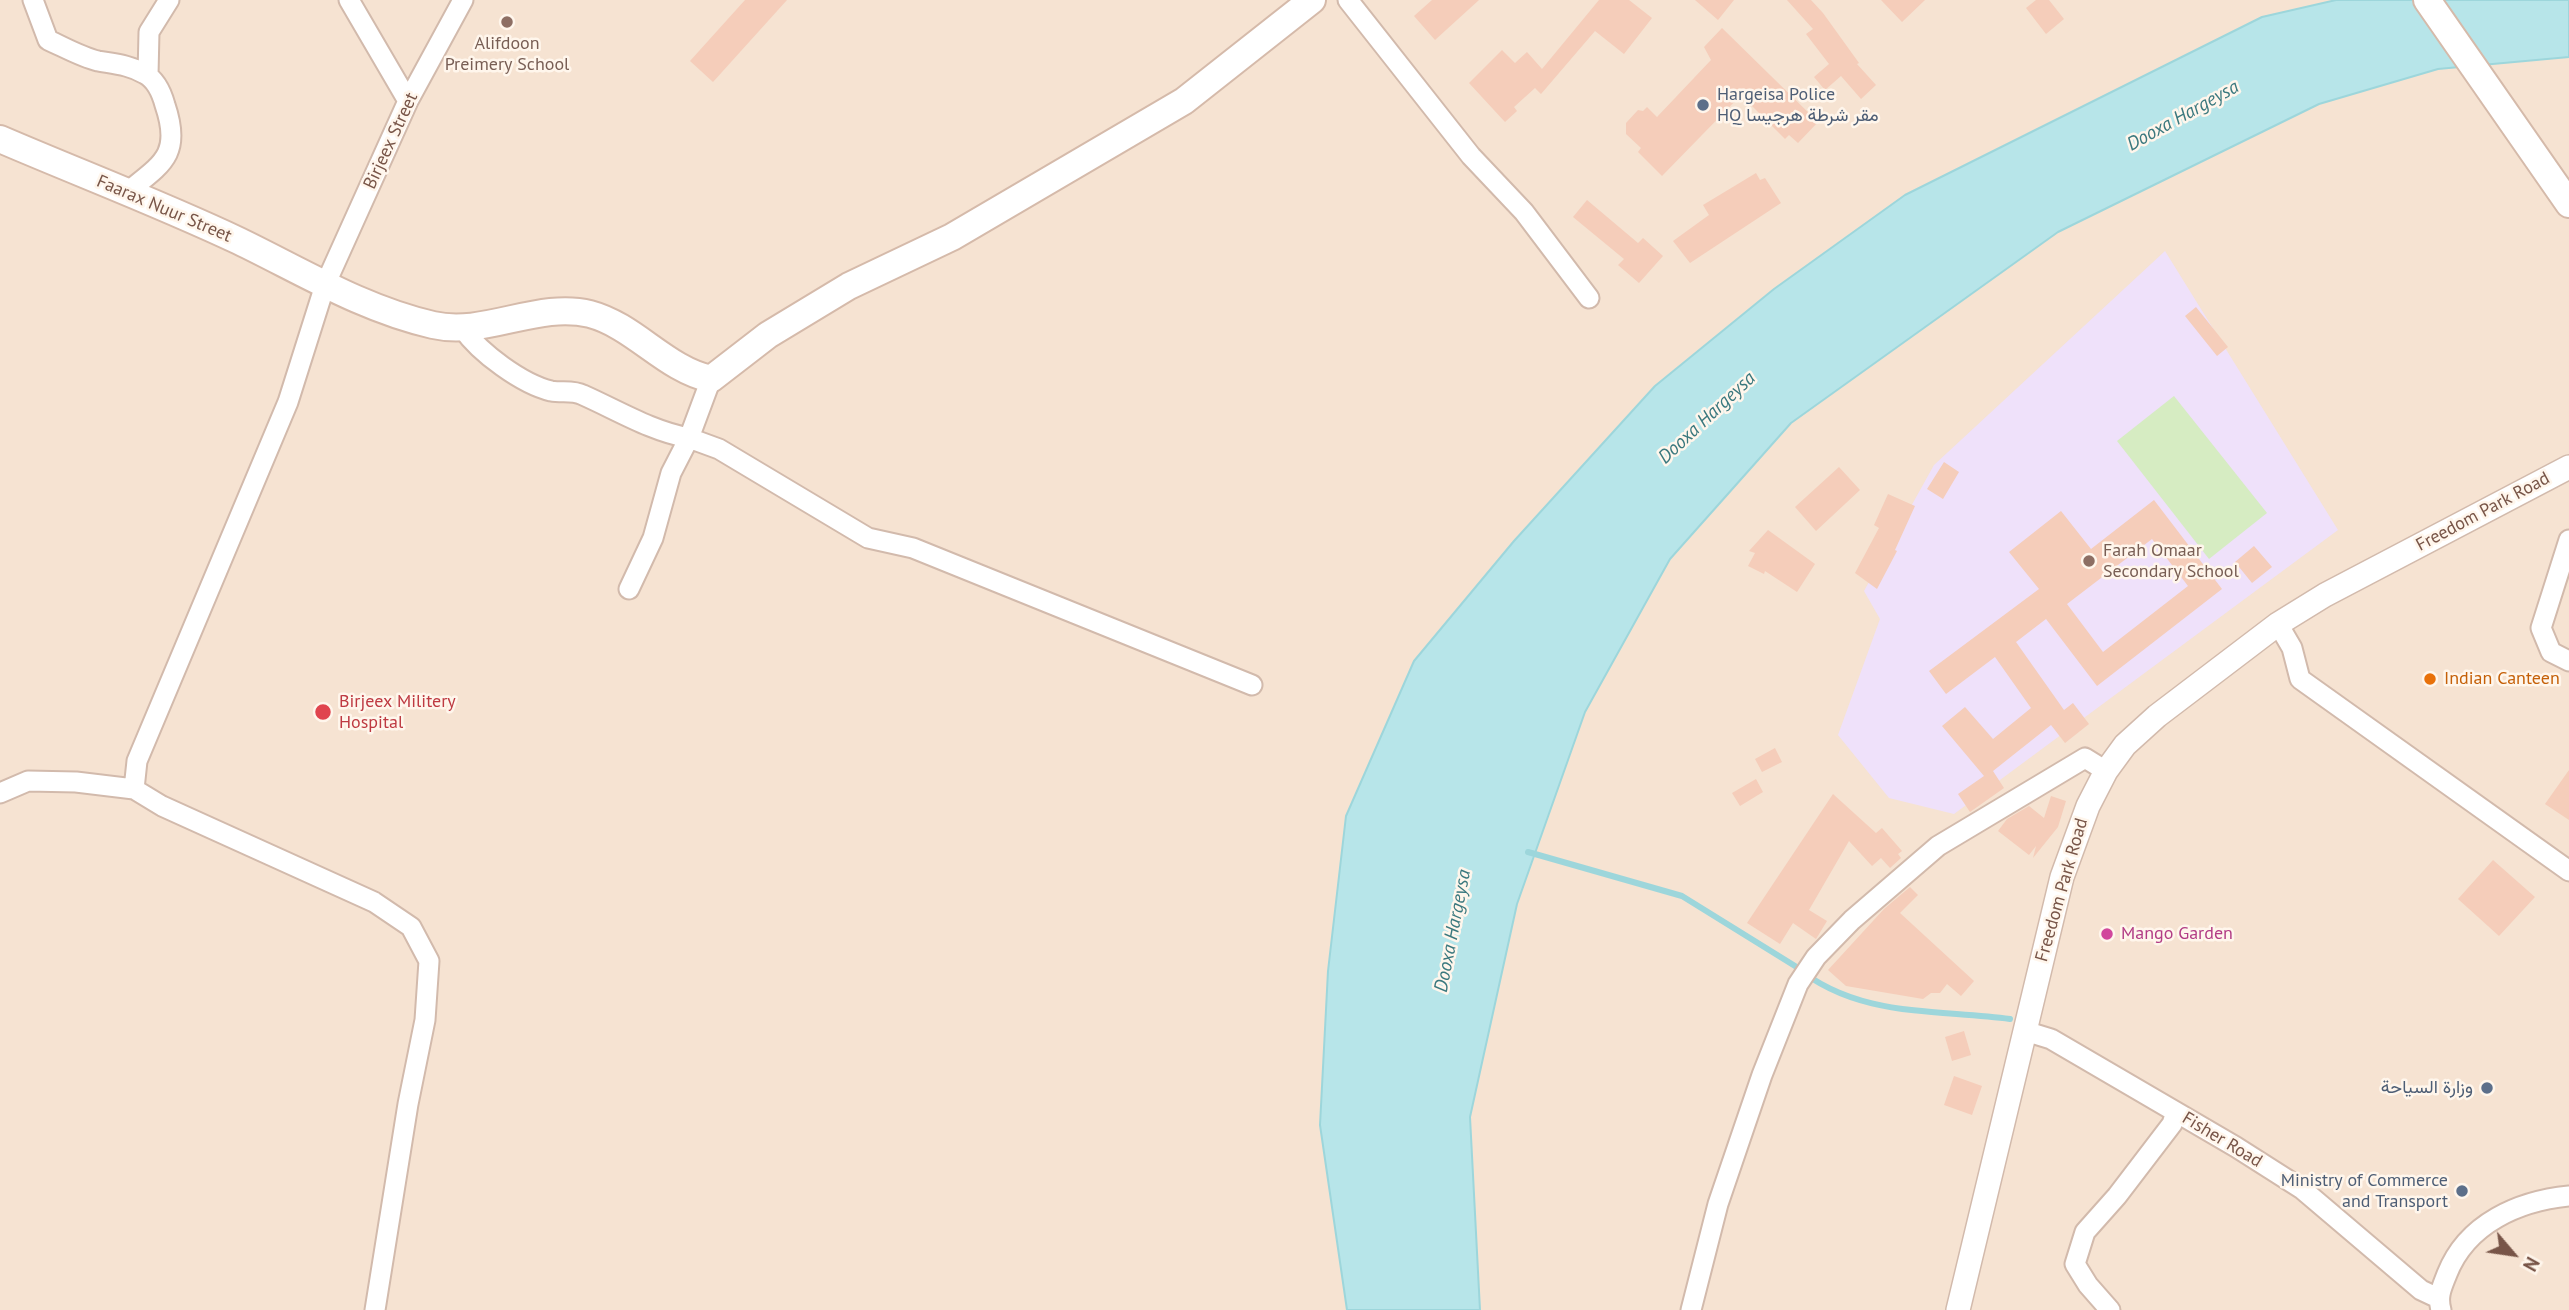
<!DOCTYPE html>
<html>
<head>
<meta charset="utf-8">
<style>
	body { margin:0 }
	#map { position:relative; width:2569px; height:1310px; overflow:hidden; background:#fef2e4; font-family:"PT Sans",sans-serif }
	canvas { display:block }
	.north { position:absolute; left:2478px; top:1219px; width:70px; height:70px; -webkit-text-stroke:5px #fff6ec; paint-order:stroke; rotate:119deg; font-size:19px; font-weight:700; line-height:28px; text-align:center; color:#785548 }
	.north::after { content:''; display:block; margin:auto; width:24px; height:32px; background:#785548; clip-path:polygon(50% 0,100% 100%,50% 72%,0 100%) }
</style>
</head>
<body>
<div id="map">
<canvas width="2569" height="1310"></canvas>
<div class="north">N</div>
</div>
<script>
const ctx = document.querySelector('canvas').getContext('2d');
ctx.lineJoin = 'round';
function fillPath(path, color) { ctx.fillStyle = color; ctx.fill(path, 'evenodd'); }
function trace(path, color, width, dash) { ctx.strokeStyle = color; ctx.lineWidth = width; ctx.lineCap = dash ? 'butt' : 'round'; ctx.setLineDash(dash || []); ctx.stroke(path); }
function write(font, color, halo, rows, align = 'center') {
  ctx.font = font + ' "PT Sans",Vazirmatn,sans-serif'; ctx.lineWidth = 5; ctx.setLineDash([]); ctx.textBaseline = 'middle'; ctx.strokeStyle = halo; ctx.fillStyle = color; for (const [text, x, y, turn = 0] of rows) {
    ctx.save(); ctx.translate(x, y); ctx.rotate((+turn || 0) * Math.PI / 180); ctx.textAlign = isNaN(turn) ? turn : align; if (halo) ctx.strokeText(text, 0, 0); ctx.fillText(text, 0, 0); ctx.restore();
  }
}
fillPath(new Path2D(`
	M0,0H2569V1310H0Z`), '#f6e3d2');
fillPath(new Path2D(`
	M2165,251L2338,530L1954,814L1889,798L1838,735L1880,619L1864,591L1934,465Z`), '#efe1fa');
fillPath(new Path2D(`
	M2174,396L2267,513L2209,559L2117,441Z`), '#d6ecc2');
const water = new Path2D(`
	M2336,0H2569V57L2438,69L2319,104L2058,232L1791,423L1670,559L1585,712L1517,904L1470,1117L1480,1310H1347L1320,1125L1328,971L1346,816L1414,661L1514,541L1655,386L1774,289L1905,195L2262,17Z`);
fillPath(water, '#b7e5e9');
trace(water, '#9dd6db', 2);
trace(new Path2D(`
	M1528,852L1682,896L1795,966C1857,1018 1935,1009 2010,1019`), '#9dd6db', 6);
fillPath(new Path2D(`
	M745,0H787L713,82L690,61Z
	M1432,0H1479L1435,40L1414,16Z
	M1599,0H1629L1652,18L1624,54L1595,31L1541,94L1535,88L1514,107L1517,111L1505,122L1469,83L1502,50L1515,63L1527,52L1542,69Z
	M1695,0H1734L1718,20Z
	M1787,0H1811L1823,13L1859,63L1857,64L1876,85L1861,99L1841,76L1825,90L1814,77L1829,64L1806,34L1813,29Z
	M1881,0H1925L1902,22Z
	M2036,0H2049L2064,19L2046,34L2026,8Z
	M1722,28L1818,122L1798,143L1789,135L1785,139L1741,95L1662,176L1638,152L1641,148L1626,134V123L1638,110L1643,111L1647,107L1657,117L1711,60L1704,47Z
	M1756,173L1760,180L1765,178L1781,203L1690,263L1673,241L1709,215L1703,205Z
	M1587,200L1638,243L1643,238L1663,256L1639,283L1618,265L1624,259L1573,217Z
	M2196,307L2228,347L2217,356L2185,316Z
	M1944,462L1959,472L1943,499L1927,489Z
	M1839,467L1860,490L1816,531L1795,507Z
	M1888,494L1915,506L1895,550L1897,551L1877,589L1855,573L1879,528L1874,525Z
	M2154,500L2222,589L2097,686L2046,619L2016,642L2064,710L2073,703L2089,724L2065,743L2051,725L1993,771L2004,788L1970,812L1958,794L1984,776L1942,726L1965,707L1993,739L2031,708L1995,657L1946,694L1929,671L2039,589L2009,552L2061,511L2091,549ZM2152,539L2188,586L2103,652L2067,604Z
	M1768,530L1815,564L1797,592L1765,571L1764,574L1748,566L1755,553L1749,551Z
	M2254,546L2272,567L2252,583L2235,562Z
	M1775,748L1782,762L1762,772L1755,759Z
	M2569,770V820L2545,804Z
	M1756,779L1763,792L1740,806L1732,793Z
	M1833,794L1876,833L1882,828L1902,851L1898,854L1901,858L1890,868L1881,858L1872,866L1849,841L1809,910L1827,921L1816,939L1793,923L1780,944L1747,923Z
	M2051,796L2066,801L2058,827L2033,858L2036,846L2029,855L1998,831L2007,819L2029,806L2044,818Z
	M2493,860L2535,897L2499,936L2458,899Z
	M1910,887L1918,895L1900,913L1974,981L1961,996L1947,984L1940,993H1931L1923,999L1846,986L1828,970L1884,909Z
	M1964,1031L1971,1055L1952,1061L1945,1037Z
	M1954,1076L1982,1086L1972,1115L1944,1105Z`), '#f5cdba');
const minor = new Path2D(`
	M33,0L48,40C64,47 81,57 98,61C115,64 130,65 145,74C156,80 162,94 165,105C182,155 162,164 126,193
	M349,0L408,101
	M1348,0L1471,156L1524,212L1589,298
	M148,75L149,32L169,0
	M463,329C480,353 522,384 551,391C562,393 573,390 583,395C619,411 651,431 689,438L671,473L653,538L629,589
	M711,379L689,438L719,449L868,538L913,548L1252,685
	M2569,540L2541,628L2551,652L2569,661
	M2278,624L2292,648L2300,679L2569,871
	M134,789L137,761L288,402L325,285L408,101L463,0
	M0,793L28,781L76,782L134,789L162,806L374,902L411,927L429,961L425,1020L408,1104L375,1310
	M2025,1031L2051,1039L2236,1147L2302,1189L2421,1290L2438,1298
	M1691,1310L1718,1204L1762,1075L1798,984L1816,957L1852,920L1938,846L2085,758L2106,771
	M2110,1310L2088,1285L2075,1264L2085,1232L2117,1196L2172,1124L2176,1112
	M2441,1310C2437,1296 2442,1287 2447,1274C2467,1223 2519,1201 2569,1196`);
const tertiary = new Path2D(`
	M1958,1310L2062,877L2088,806L2106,771L2125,745L2157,716L2278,624L2325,595L2569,467`);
const secondary = new Path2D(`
	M2427,0L2569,204
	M0,139C79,173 161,204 239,241C303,272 363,309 433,325C485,337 538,301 590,314C635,326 665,369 711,379L768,335L849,286L952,237L1184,101L1312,0`);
trace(minor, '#d2baac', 23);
trace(tertiary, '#d2baac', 26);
trace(secondary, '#d5baaa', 30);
trace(minor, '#fff', 19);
trace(tertiary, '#fff', 23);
trace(secondary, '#fff', 26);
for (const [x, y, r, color] of [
	[507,22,7,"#8d6e63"],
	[1703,105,7,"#5c6f8a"],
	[2089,561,7,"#8d6e63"],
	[2430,679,7,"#e8710a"],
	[323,712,9,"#e0444e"],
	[2107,934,7,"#d1479c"],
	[2487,1088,7,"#5c6f8a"],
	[2462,1191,7,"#5c6f8a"]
]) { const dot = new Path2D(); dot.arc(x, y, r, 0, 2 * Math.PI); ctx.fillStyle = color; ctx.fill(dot); trace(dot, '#fff6ec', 2.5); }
write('18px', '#785e54', '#fff6ec', [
	["Alifdoon",507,44],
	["Preimery School",507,65],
	["Farah Omaar",2103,551,"left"],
	["Secondary School",2103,572,"left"]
]);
write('18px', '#4e5e75', '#fff6ec', [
	["Hargeisa Police",1717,95,"left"],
	["HQ مقر شرطة هرجيسا",1717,116,"left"],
	["وزارة السياحة",2473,1088],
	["Ministry of Commerce",2448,1181],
	["and Transport",2448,1202]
], 'right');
write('18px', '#785548', '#fff6ec', [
	["Birjeex Street",391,141,-65],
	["Faarax Nuur Street",164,209,23],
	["Freedom Park Road",2483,512,-28],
	["Freedom Park Road",2062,890,-74],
	["Fisher Road",2222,1140,31]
]);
write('18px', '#c56008', '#fff6ec', [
	["Indian Canteen",2444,679]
], 'left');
write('18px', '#be3a42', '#fff6ec', [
	["Birjeex Militery",339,702],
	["Hospital",339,723]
], 'left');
write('18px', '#b23c85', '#fff6ec', [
	["Mango Garden",2121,934]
], 'left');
write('italic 19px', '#3a787e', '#fff6ec', [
	["Dooxa Hargeysa",2183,116,-29],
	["Dooxa Hargeysa",1707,418,-43],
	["Dooxa Hargeysa",1453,931,-79]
]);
</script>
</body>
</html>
